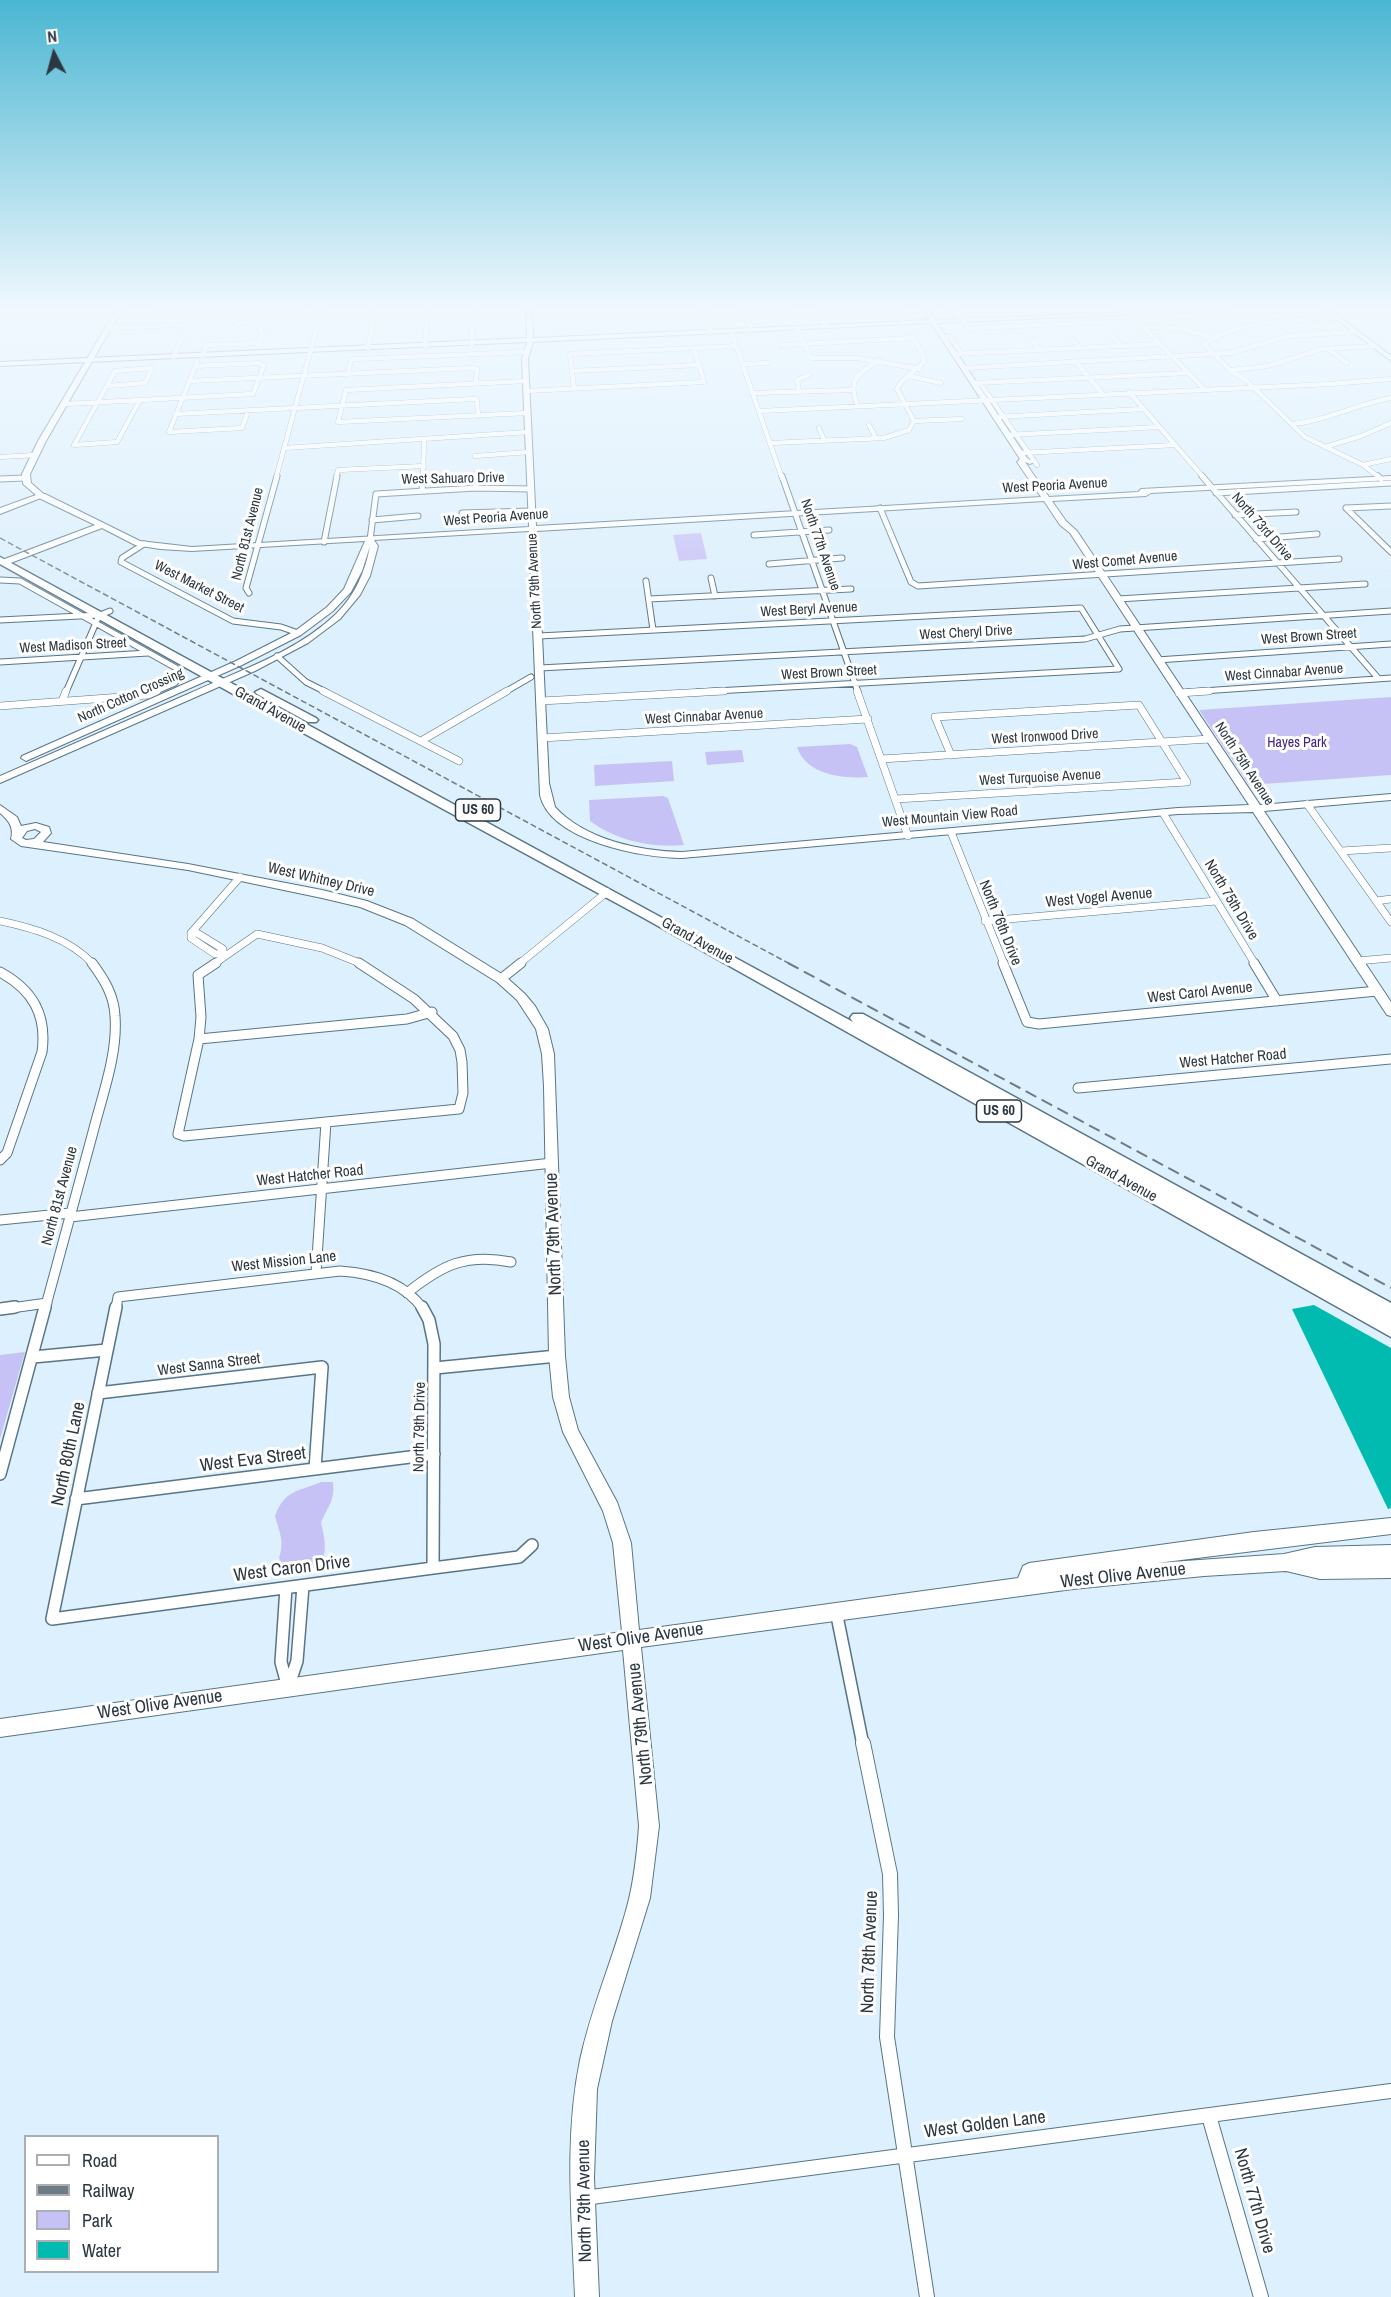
<!DOCTYPE html>
<html>
<head>
<meta charset="utf-8">
<style>
	body { margin:0 }
	#map { position:relative; width:1391px; height:2297px; overflow:hidden; background:#ddf0fd; font-family:"Archivo Narrow",sans-serif }
	canvas { display:block }
	.legend { position:absolute; left:24px; top:2135px; width:195px; height:138px; box-sizing:border-box; background:#fff; border:2px solid #abafb3; margin:0; padding:8px 10px; list-style:none; font-size:18px; color:#2c3841 }
	.legend li { display:flex; align-items:center; gap:12px; height:30px }
	.legend b { width:30px; border:2px solid #abafb3 }
	.north { position:absolute; left:24px; top:24px; width:60px; height:60px; -webkit-text-stroke:4px #fff; paint-order:stroke; rotate:354deg; font-size:16px; font-weight:700; line-height:24px; text-align:center; color:#2c3841 }
	.north::after { content:''; display:block; margin:auto; width:21px; height:27px; background:#2c3841; clip-path:polygon(50% 0,100% 100%,50% 72%,0 100%) }
</style>
</head>
<body>
<div id="map">
<canvas width="1391" height="2297"></canvas>
<ul class="legend">
<li><b style="height:8px;background:#fff"></b>Road</li>
<li><b style="height:8px;background:#6d7c86"></b>Railway</li>
<li><b style="height:16px;background:#c7c2f6"></b>Park</li>
<li><b style="height:16px;background:#01bab0"></b>Water</li>
</ul>
<div class="north">N</div>
</div>
<script>
const ctx = document.querySelector('canvas').getContext('2d');
ctx.lineJoin = 'round';
function fillPath(path, color) { ctx.fillStyle = color; ctx.fill(path, 'evenodd'); }
function trace(path, color, width, dash) { ctx.strokeStyle = color; ctx.lineWidth = width; ctx.lineCap = dash ? 'butt' : 'round'; ctx.setLineDash(dash || []); ctx.stroke(path); }
function write(font, color, halo, rows, align = 'center') {
  ctx.font = font + ' "Archivo Narrow",sans-serif'; ctx.lineWidth = 6; ctx.setLineDash([]); ctx.textBaseline = 'middle'; ctx.strokeStyle = halo; ctx.fillStyle = color; for (const [text, x, y, turn = 0] of rows) {
    ctx.save(); ctx.translate(x, y); ctx.rotate((+turn || 0) * Math.PI / 180); ctx.textAlign = isNaN(turn) ? turn : align; if (halo) ctx.strokeText(text, 0, 0); ctx.fillText(text, 0, 0); ctx.restore();
  }
}
fillPath(new Path2D(`
	M701,533L707,559L679,561L673,535Z
	M1391,697V775L1249,785L1199,710Z
	M850,744L857,747L868,777C843,779 806,775 797,747Z
	M742,750L744,762L707,765L705,752Z
	M672,761L674,781L595,786L594,765Z
	M663,796L668,798L684,845C651,848 617,841 590,821L589,800Z
	M25,1352L0,1439V1355Z
	M321,1482H333C335,1502 328,1505 321,1523C330,1557 325,1577 284,1568L279,1558C285,1541 279,1532 275,1516C285,1489 298,1492 321,1482Z`), '#c7c2f6');
fillPath(new Path2D(`
	M1314,1305L1391,1348V1508L1388,1509L1292,1309Z`), '#01bab0');
const streetFar5 = new Path2D(`
	M704,308L711,332
	M743,308L752,330
	M894,308L904,323
	M952,308L968,328L1137,321
	M1125,308L1203,388
	M746,314L786,313L784,308
	M116,316L301,308
	M675,316L706,315
	M1338,318C1294,321 1243,318 1204,344L1230,370L1247,381L1305,437L1363,465L1380,478
	M826,326L817,311L892,308
	M1143,327L1181,328L1213,338
	M109,328L180,325
	M232,328L240,323L259,324L262,335L258,346
	M797,328L811,358H858L919,369
	M731,331L782,478
	M943,337H950L961,353
	M1113,337L1122,346
	M1072,339L1080,348
	M1032,340L1040,350
	M472,344L473,308
	M782,345L913,338L923,354L924,362L901,382L897,389L914,421
	M425,346L428,308
	M368,348L375,308
	M1328,349L1347,363
	M954,354L1160,344
	M202,356L207,345L260,343
	M173,357L182,338
	M1075,361L1102,393
	M197,362L169,432L242,428L248,411
	M743,364L768,363
	M964,368L1230,353L1288,336L1356,332
	M1230,370L1268,366L1322,349L1375,346
	M572,371L699,365
	M348,374L351,360L356,359L526,352
	M909,376L941,383
	M189,381L472,368L477,369L476,383
	M526,381L346,390L338,422L527,413
	M974,383L1188,373
	M980,383L1037,465
	M107,386L145,383L152,368L115,371L74,445L117,442L140,400
	M574,388L570,354L737,346
	M526,391L704,382L694,348
	M799,391L797,380L809,375
	M1129,392L1204,478
	M754,393L851,390
	M66,404L253,394L264,365L259,363L196,366
	M858,406C846,379 859,374 879,360
	M760,411L1330,384L1391,379
	M175,414L474,399L477,400L478,416
	M996,417L1143,409
	M914,421L962,419
	M1292,424C1326,421 1357,404 1391,398
	M869,425L876,438
	M819,428L824,440
	M1008,435L1159,427
	M771,443L884,438L909,430L914,421
	M1325,447L1361,436L1391,423
	M284,448L528,432
	M1020,453L1175,445
	M475,456L529,452
	M0,457L36,455
	M1363,465L1391,459
	M475,474V478
	M276,478L322,308
	M336,478L338,470L424,466
	M423,478L424,439`);
const streetFar4 = new Path2D(`
	M475,476L476,488
	M782,476L858,692
	M1202,476L1378,678
	M1378,476L1381,479
	M0,479L25,478
	M422,491L423,476
	M1216,493L1391,483
	M880,508L911,582L918,586L1339,559
	M1346,508L1391,552
	M1346,508L1391,506
	M462,513L531,511
	M1235,515L1296,512
	M372,520L418,516
	M754,535L829,530
	M1256,539L1317,534
	M370,540L376,494L476,488L531,489
	M324,542L337,476
	M144,544L122,558L121,562L233,621L281,627L298,633
	M769,564L842,558
	M711,578L715,596
	M0,580L20,581L176,668L181,673L175,683L154,692
	M646,581L653,630
	M249,593L246,588L277,476
	M649,599L851,589
	M1118,599L1365,584
	M0,620L100,615L110,611
	M539,636L1081,608L1119,669L697,692
	M277,656L306,682L326,692
	M1157,660L1391,644
	M0,662L148,653
	M540,668L1085,639L1120,629L1391,611
	M66,692L98,618
	M505,692L531,677
	M1188,692L1391,678`);
const streetFar3 = new Path2D(`
	M323,691L459,761
	M857,691L908,836
	M1179,693L1209,691
	M62,701L66,691
	M541,701L724,691
	M0,706L148,695L157,691
	M542,738L868,719
	M421,741L507,691
	M881,759L1210,739
	M896,799L1187,782L1139,705L935,717L951,755
	M1307,804L1391,922
	M1163,813L1255,964
	M951,832L1004,964
	M1341,851L1391,848
	M1376,901L1391,899
	M0,921C33,928 69,938 93,964
	M985,921L1216,901
	M191,933H197L223,949V953L215,954L191,938Z
	M191,933L240,877
	M1357,961L1391,958
	M214,964L257,934L322,948L362,964
	M519,964L607,892`);
const streetFar2 = new Path2D(`
	M216,963L198,975L201,1017L199,1039L178,1134L184,1136L326,1122
	M1003,963L1027,1022L1039,1024L1377,991
	M1254,963L1277,1001
	M0,972C33,990 47,1015 42,1052L7,1153L0,1160
	M501,979L521,963
	M199,1039L407,1019L432,1012
	M1078,1088L1391,1059
	M326,1122L459,1109L463,1093L462,1062L460,1050L453,1036L414,999L359,963
	M70,1217L552,1163
	M0,1220L70,1213
	M316,1273L326,1122
	M407,1293C442,1265 466,1253 511,1262
	M4,1309L47,1303
	M45,1309C61,1250 77,1191 93,1132C102,1096 118,1054 115,1016C114,995 104,979 92,963
	M116,1309L118,1297L340,1271C371,1273 404,1282 423,1309`);
const streetFar1 = new Path2D(`
	M116,1307L52,1619L433,1568
	M422,1307L429,1320L434,1344L433,1568
	M0,1309L15,1307
	M33,1357L107,1350
	M435,1368L557,1356
	M98,1393L322,1367L315,1469
	M0,1474L45,1307
	M76,1499L434,1454
	M433,1568L519,1557L532,1545
	M286,1588L281,1662L288,1688
	M836,1611L863,1745
	M288,1688L297,1661L303,1586`);
const street = new Path2D(`
	M863,1743L890,1874L891,1915L887,2037L927,2297
	M1209,2116L1261,2297
	M584,2198L1391,2091`);
const secondary = new Path2D(`
	M526,308H532L533,338L929,320L921,308H927L935,320L1231,308L1228,310L937,323L1027,458L1034,462L1030,464L1025,462L1049,497L1138,492L1141,489L1391,476V480L1151,493L1146,496L1052,501L1066,521L1077,531L1260,805L1391,794V800L1264,811L1391,1002V1016L1387,1015L1253,812L1178,814L682,858C643,858 550,841 540,795L529,531L374,540L378,546L370,576L360,595L340,619L308,643L255,671L0,783V776C63,749 125,721 188,694C238,671 295,653 336,614C355,595 365,573 370,546L362,571L351,592L333,611L301,635L242,665L26,761L21,758L22,756L236,661L295,631L327,607L344,589L365,541L192,551L160,549L135,545L102,528L8,564H2V560L95,525L39,498V494H45L140,541L192,547L529,527L522,359L527,342L0,366V362L527,338ZM931,323L1020,459L1017,462L1041,497L536,526L528,359L533,342ZM1044,501L1060,525L1070,533L1249,805L1178,808L682,852C640,851 585,840 555,807L549,783L537,531Z
	M1322,308H1328L1391,356V361Z
	M0,805L17,817L21,826L36,823L49,827L51,833L43,842L188,864L322,890L367,901L413,919L505,976L525,994L535,1006L548,1029L554,1054L565,1356L569,1397L578,1430L617,1502L631,1543L639,1630L1018,1578L1023,1566L1029,1563L1254,1532L1391,1518V1534L1157,1563L1284,1554L1315,1547L1391,1545V1578L1320,1579L1286,1571L1204,1576L1073,1589L641,1647L659,1826L650,1898L612,2021L597,2089L594,2178L599,2297H575C572,2218 564,2138 580,2060C591,2008 613,1959 627,1907C634,1881 637,1853 639,1826L623,1650L0,1737V1719L622,1632L613,1543L603,1511L563,1432L553,1397L549,1356L544,1086L542,1054L536,1029L517,1000L497,982L405,925L360,907L322,898L188,870L21,846L11,839C14,827 9,821 0,813ZM35,829L41,832L34,839L26,840L22,838L27,831Z`);
const primary = new Path2D(`
	M117,308H123L46,441L30,474L31,483L46,496L0,514V508L36,495L23,484L22,474L38,441Z`);
const highway = new Path2D(`
	M0,557L853,1022L850,1018L853,1014H863L1391,1303V1337L642,917L294,728L0,564Z
	M261,689L316,718L318,720L316,722H308L257,694L255,692Z`);
trace(streetFar5, '#587588', 5);
trace(streetFar4, '#587588', 7);
trace(streetFar3, '#587588', 8);
trace(streetFar2, '#587588', 11);
trace(streetFar1, '#587588', 14);
trace(street, '#587588', 16);
trace(secondary, '#587588', 2);
trace(primary, '#587588', 2);
trace(highway, '#587588', 3);
trace(streetFar5, '#fff', 4.5);
trace(streetFar4, '#fff', 5);
trace(streetFar3, '#fff', 7);
trace(streetFar2, '#fff', 9);
trace(streetFar1, '#fff', 11);
trace(street, '#fff', 14);
fillPath(secondary, '#fff');
fillPath(primary, '#fff');
fillPath(highway, '#fff');
trace(new Path2D(`
	M0,538L790,964`), '#6d7c86', 1.5, [6, 3]);
trace(new Path2D(`
	M788,963L1391,1288`), '#6d7c86', 2, [12, 6]);
const sky = ctx.createLinearGradient(0, 0, 0, 629);
sky.addColorStop(0, '#4bb6d2');
sky.addColorStop(0.49, '#f0f8fe');
sky.addColorStop(1, '#f0f8fe00');
ctx.fillStyle = sky;
ctx.fillRect(0, 0, 1391, 629);
write('14px', '#2c3841', '#fff', [
	["West Sahuaro Drive",453,479,-1],
	["West Peoria Avenue",1055,486,-3],
	["West Peoria Avenue",496,518,-4],
	["North 73rd Drive",1262,527,49],
	["North 81st Avenue",248,534,-76],
	["North 77th Avenue",820,545,71],
	["West Comet Avenue",1125,561,-5],
	["North 79th Avenue",535,581,-93],
	["West Market Street",199,587,27],
	["West Beryl Avenue",809,610,-3],
	["West Cheryl Drive",966,633,-3],
	["West Brown Street",1309,637,-4],
	["West Madison Street",73,646,-3],
	["West Brown Street",829,673,-3],
	["West Cinnabar Avenue",1284,673,-4],
	["North Cotton Crossing",131,696,-24],
	["West Cinnabar Avenue",704,717,-3],
	["West Ironwood Drive",1045,737,-3],
	["North 75th Avenue",1244,764,57],
	["West Turquoise Avenue",1040,778,-3],
	["West Mountain View Road",950,817,-5]
]);
write('14px', '#402486', '#fff', [
	["Hayes Park",1297,743]
]);
for (const [x, y, w] of [
	[478,810,45],
	[999,1111,45]
]) { const box = new Path2D(); box.roundRect(x - w / 2, y - 11, w, 22, 4.5); ctx.fillStyle = '#fff'; ctx.fill(box); trace(box, '#2c3841', 1.5); }
write('bold 14px', '#2c3841', null, [
	["US 60",478,810],
	["US 60",999,1111]
]);
write('15px', '#2c3841', '#fff', [
	["Grand Avenue",270,710,29],
	["West Whitney Drive",321,880,13],
	["West Vogel Avenue",1099,898,-5],
	["North 75th Drive",1231,900,59],
	["North 76th Drive",1000,923,68],
	["Grand Avenue",697,941,29],
	["West Carol Avenue",1200,993,-6],
	["West Hatcher Road",1233,1059,-5],
	["West Hatcher Road",310,1176,-6],
	["Grand Avenue",1121,1179,29],
	["North 81st Avenue",60,1196,-75],
	["West Mission Lane",284,1262,-6],
	["West Sanna Street",209,1365,-7],
	["North 79th Drive",420,1427,-89]
]);
write('18px', '#2c3841', '#fff', [
	["North 79th Avenue",554,1234,-92],
	["North 80th Lane",69,1454,-78],
	["West Eva Street",253,1460,-7],
	["West Caron Drive",292,1569,-7],
	["West Olive Avenue",1123,1576,-6],
	["West Olive Avenue",641,1638,-8],
	["West Olive Avenue",160,1705,-8],
	["North 79th Avenue",641,1724,-96],
	["North 78th Avenue",870,1952,-88],
	["West Golden Lane",985,2125,-7],
	["North 79th Avenue",585,2201,-91],
	["North 77th Drive",1254,2201,74]
]);
</script>
</body>
</html>
